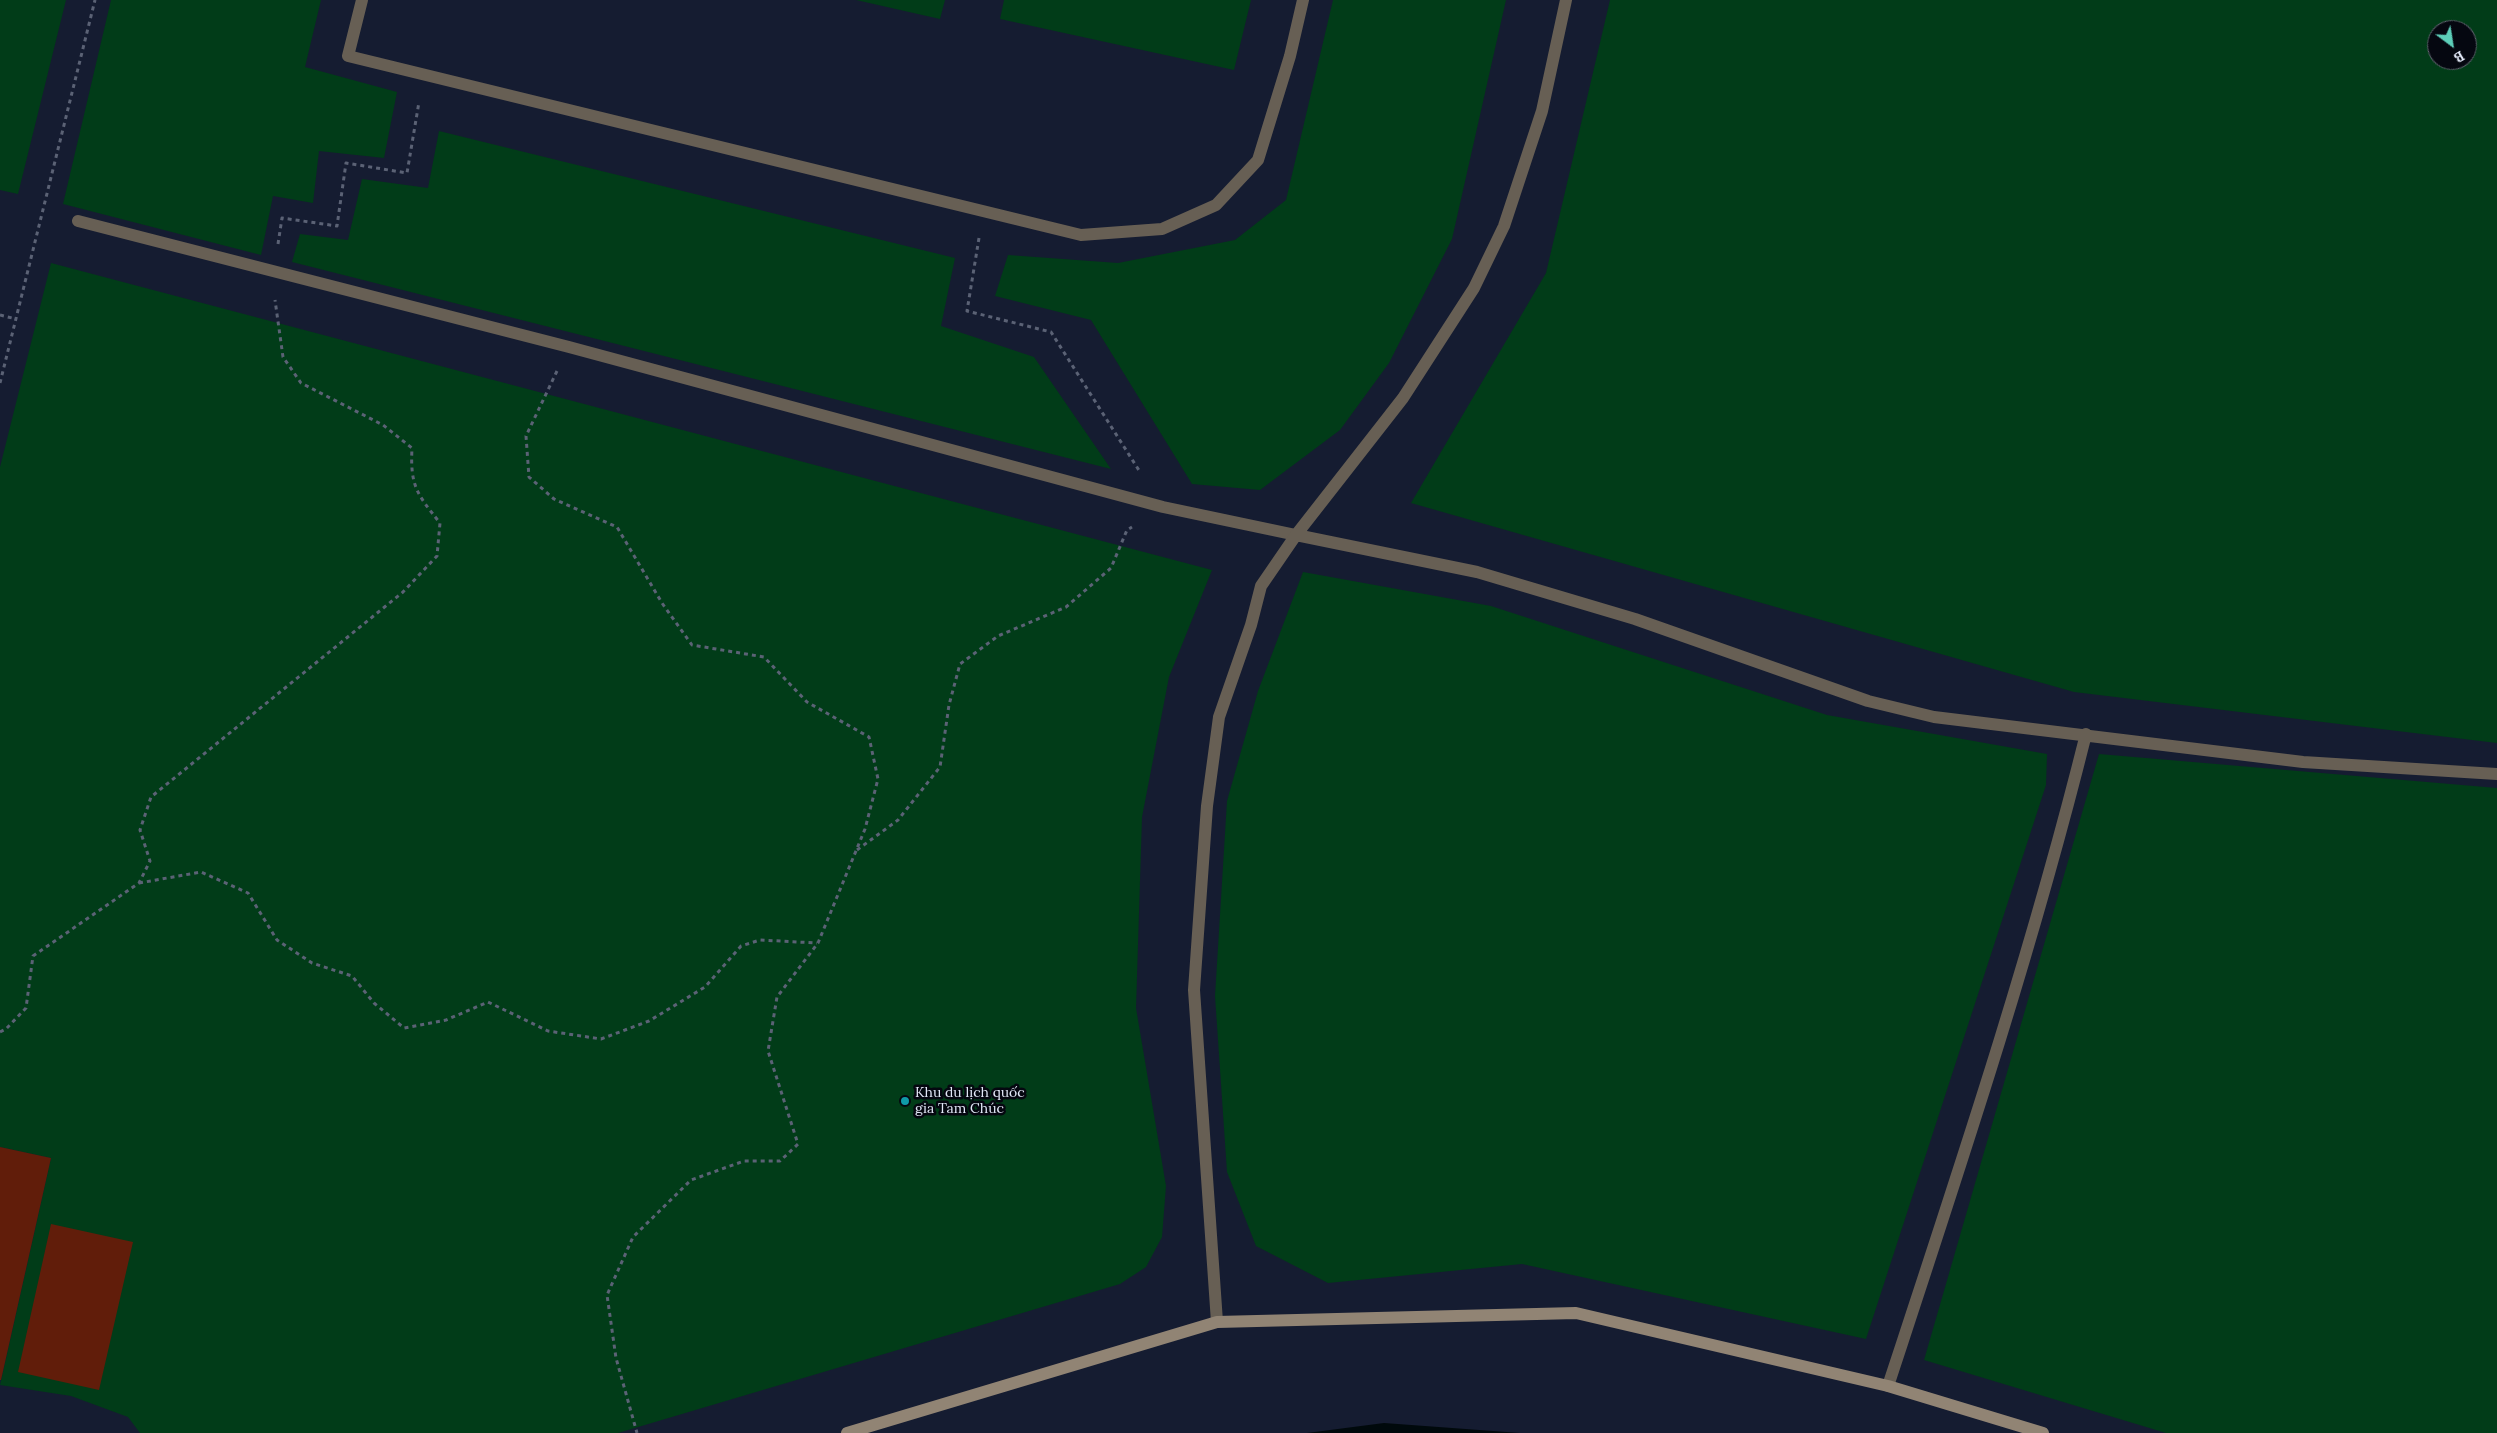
<!DOCTYPE html>
<html>
<head>
<meta charset="utf-8">
<style>
	body { margin:0 }
	#map { position:relative; width:2497px; height:1433px; overflow:hidden; background:#151c31; font-family:Lora,serif }
	canvas { display:block }
	.north { position:absolute; left:2427px; top:20px; width:50px; height:50px; box-sizing:border-box; background:#050710; border:1px solid #5e616d; border-radius:50%; rotate:149deg; font-size:14px; font-weight:700; line-height:20px; text-align:center; color:#e3e9f8 }
	.north::after { content:''; display:block; margin:auto; width:18px; height:22px; background:#5dceb9; clip-path:polygon(50% 0,100% 100%,50% 72%,0 100%) }
</style>
</head>
<body>
<div id="map">
<canvas width="2497" height="1433"></canvas>
<div class="north">B</div>
</div>
<script>
const ctx = document.querySelector('canvas').getContext('2d');
ctx.lineJoin = 'round';
function fillPath(path, color) { ctx.fillStyle = color; ctx.fill(path, 'evenodd'); }
function trace(path, color, width, dash) { ctx.strokeStyle = color; ctx.lineWidth = width; ctx.lineCap = dash ? 'butt' : 'round'; ctx.setLineDash(dash || []); ctx.stroke(path); }
function write(font, color, halo, rows, align = 'center') {
  ctx.font = font + ' Lora,serif'; ctx.lineWidth = 5; ctx.setLineDash([]); ctx.textBaseline = 'middle'; ctx.strokeStyle = halo; ctx.fillStyle = color; for (const [text, x, y, turn = 0] of rows) {
    ctx.save(); ctx.translate(x, y); ctx.rotate((+turn || 0) * Math.PI / 180); ctx.textAlign = isNaN(turn) ? turn : align; if (halo) ctx.strokeText(text, 0, 0); ctx.fillText(text, 0, 0); ctx.restore();
  }
}
fillPath(new Path2D(`
	M0,0H66L18,194L0,190Z
	M111,0H321L305,67L397,92L384,158L319,151L313,203L273,196L261,255L63,204Z
	M856,0H945L940,19Z
	M1004,0H1251L1234,70L1000,19Z
	M1333,0H1506L1452,239L1389,363L1340,430L1260,490L1192,484L1091,320L995,296L1008,255L1118,263L1235,240L1286,200Z
	M1610,0H2497V743L2074,692L1411,503L1546,273ZM2437,30H2467V60H2437Z
	M439,131L955,258L941,326L1034,357L1111,469L292,262L300,234L348,240L362,179L428,188Z
	M51,263L1212,570L1169,677L1142,817L1136,1008L1166,1186L1162,1237L1146,1267L1120,1284L618,1433H140L128,1417L71,1396L0,1385L51,1158L0,1147V467Z
	M1303,572L1491,606L1827,715L2047,754L2046,785L1866,1339L1522,1264L1328,1283L1256,1246L1227,1172L1215,996L1227,801L1258,691Z
	M2099,754L2497,788V1433H2166L1924,1360Z`), '#013c18');
fillPath(new Path2D(`
	M1384,1423L1520,1433H1307Z`), '#00090c');
fillPath(new Path2D(`
	M0,1147L51,1158L1,1380H0Z
	M51,1224L133,1242L99,1390L18,1372Z`), '#611d0a');
trace(new Path2D(`
	M979,238L967,311L1051,332L1140,472
	M278,244L282,218L337,226L346,163L407,173L419,102
	M0,315L16,319
	M557,371L526,436L529,477L554,499L617,527L662,603L692,645L764,657L807,702L869,737L878,779L865,829L818,943L777,997L768,1051L798,1144L780,1161H744L691,1180L633,1237L607,1295L616,1358L637,1433
	M0,383L95,0
	M857,850L898,820L940,767L949,705L960,664L998,636L1066,607L1111,568L1127,530L1132,527
	M139,883L201,872L248,893L277,940L312,963L352,976L374,1003L404,1028L446,1020L488,1002L548,1031L601,1039L649,1021L705,987L741,946L760,940L817,943
	M0,1032L6,1029L26,1008L33,956L139,883L150,861L140,830L151,797L403,592L437,556L440,523C417,494 410,486 412,448L383,425L301,383L283,357L275,300`), '#5b6275', 3, [4, 4]);
trace(new Path2D(`
	M362,0L348,56L1081,235L1162,229L1216,205L1258,160L1290,56L1303,0
	M78,221L569,347L1163,507L1296,535`), '#675f54', 12);
trace(new Path2D(`
	M1296,535L1477,572L1635,619L1868,701L1934,717L2303,762L2497,774
	M1217,1322L1194,990L1207,806L1219,717L1251,625L1261,586L1296,535L1403,398L1474,288L1504,226L1542,111L1566,0
	M1888,1386C1959,1170 2031,955 2086,734`), '#675f54', 12);
trace(new Path2D(`
	M847,1433L1217,1322L1576,1313L1888,1386L2043,1433`), '#918474', 12);
for (const [x, y, r, color] of [
	[905,1101,5,"#0f9aa8"]
]) { const dot = new Path2D(); dot.arc(x, y, r, 0, 2 * Math.PI); ctx.fillStyle = color; ctx.fill(dot); trace(dot, '#050710', 2); }
write('14px', '#e3e9f8', '#050710', [
	["Khu du lịch quốc",915,1093],
	["gia Tam Chúc",915,1109]
], 'left');
</script>
</body>
</html>
